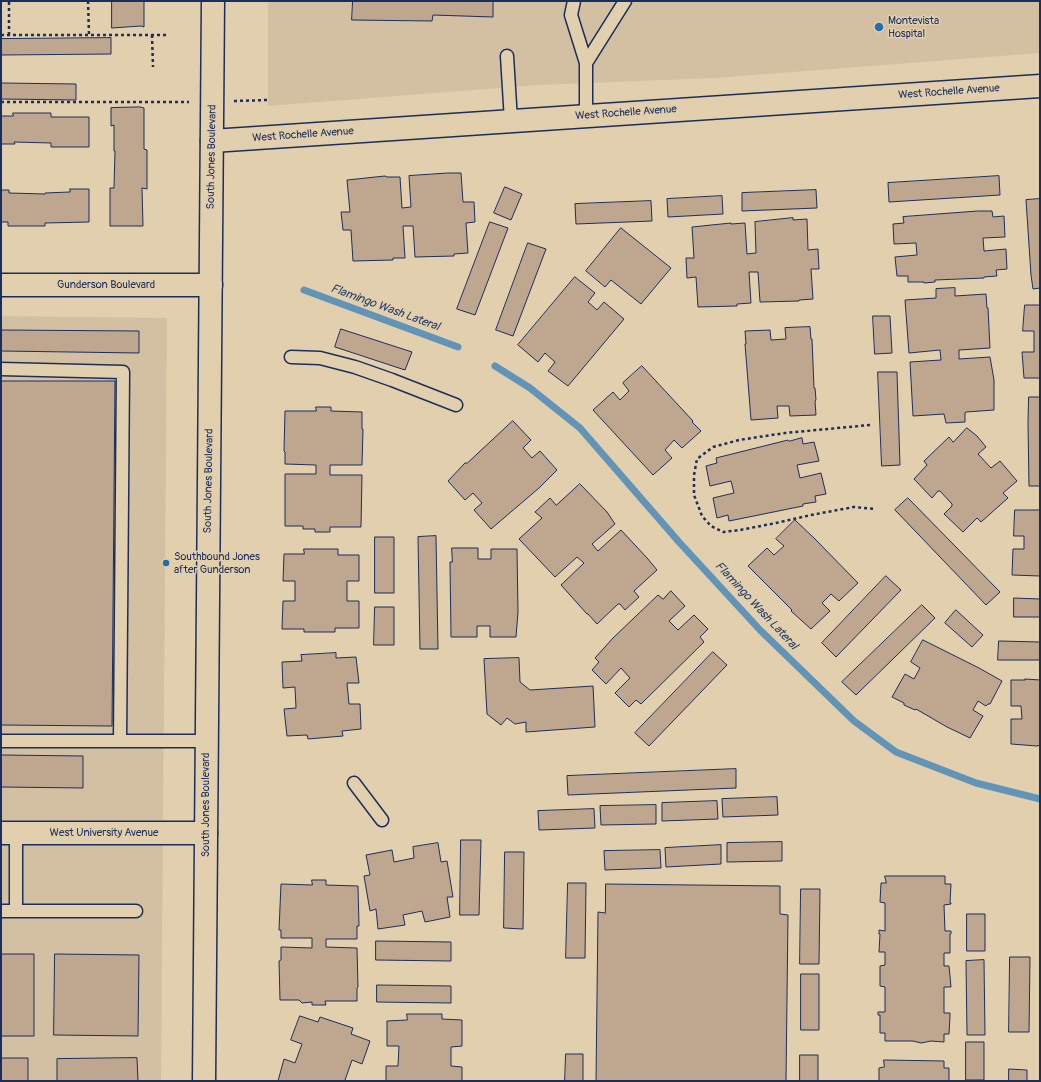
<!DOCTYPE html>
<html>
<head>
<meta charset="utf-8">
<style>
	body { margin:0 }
	#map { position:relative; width:1041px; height:1082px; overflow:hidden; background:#e2cfad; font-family:Pangolin,sans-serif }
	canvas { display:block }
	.frame { position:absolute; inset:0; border:2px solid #1b2f5e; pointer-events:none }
</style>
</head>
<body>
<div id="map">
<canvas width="1041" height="1082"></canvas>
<div class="frame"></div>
</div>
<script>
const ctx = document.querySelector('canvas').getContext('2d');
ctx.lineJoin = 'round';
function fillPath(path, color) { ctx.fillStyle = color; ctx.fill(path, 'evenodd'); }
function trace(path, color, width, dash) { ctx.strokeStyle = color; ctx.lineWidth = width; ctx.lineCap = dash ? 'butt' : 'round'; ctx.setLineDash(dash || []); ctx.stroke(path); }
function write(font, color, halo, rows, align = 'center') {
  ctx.font = font + ' Pangolin,sans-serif'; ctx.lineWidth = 3; ctx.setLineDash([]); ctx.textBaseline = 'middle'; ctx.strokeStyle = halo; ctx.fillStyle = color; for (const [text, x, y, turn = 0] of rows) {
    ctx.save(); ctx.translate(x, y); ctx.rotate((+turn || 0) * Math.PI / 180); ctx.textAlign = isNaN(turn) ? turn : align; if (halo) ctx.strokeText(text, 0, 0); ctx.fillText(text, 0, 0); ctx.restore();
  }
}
fillPath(new Path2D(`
	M268,1H1040V53L715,78L538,85L268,106Z
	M1,316L167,318L161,1081H1Z`), '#d3c0a3');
trace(new Path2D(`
	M304,290L458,347
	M495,366L530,388L580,428L679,542L760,630L854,721L896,752L976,783L1040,799`), '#6294b7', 7);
const building = new Path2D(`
	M112,1H144V27L141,26L112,28Z
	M353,1H493V17L433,15L432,21L352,20Z
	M111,38V54L1,55V39Z
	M1,83L76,84V100L1,99Z
	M140,107L144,108V149L147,150V189L142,188L143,226H110V188H114L115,151H114V125L111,126V108Z
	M13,113H51V117H89V147H51V143L14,142L15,144H1V116H13Z
	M448,173H461L463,202H474L475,222L466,223L468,253L454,254V256L415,257L413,226H403L405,258H393V260L353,261L351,230H343L341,212H350L347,180L385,176L387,177H400L402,208L411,207L409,176Z
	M999,176L1000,195L889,202L888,183Z
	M505,187L522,194L511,220L494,213Z
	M70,189H89V222L45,223V226H8V222H1V190H9V193L45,194V193L70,192Z
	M816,190L817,208L742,211V193Z
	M722,196L723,214L668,217L667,199Z
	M1040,199V288L1033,289L1031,275L1026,200Z
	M651,201L652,221L576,224L575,204Z
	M978,211H992L993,217L1004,216L1005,237L983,238L984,251L1006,249L1007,269L996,270L997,276L984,277V278L935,280V282L924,283V282H908V276H897L895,257L917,255L916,243L894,244L893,224L904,223L903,217Z
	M793,218V220L807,219L808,250L818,249L819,269H811L813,299L799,300V301L760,302L758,272H749L751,303L737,304V306L698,307L696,277L687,278L686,258H694L692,227L731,223V224L745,223L747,254L756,253L755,222Z
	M490,222L508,228L475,315L457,309Z
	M621,228L671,268L641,304L611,280L605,287L586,271Z
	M528,243L546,249L513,336L496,330Z
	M575,277L595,293L588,302L597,310L604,302L624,319L568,386L548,371L555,362L545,353L538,362L518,345Z
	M955,288V296L986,294L987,308H988L990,348L959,350V359L990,357L994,380V410L966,412L965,413V422L946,423L944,414L913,416L910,362L941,360L940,350L909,353L905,300L936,298V289Z
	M1025,305H1040V378H1024L1022,352H1034V331H1023Z
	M873,316H890L892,353L875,354Z
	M810,327L811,339H812L814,388H815L816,400L815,401L816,415L790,416L789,406H777L778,418L751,420L745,344H746L745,331L770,330L771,340L786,339L785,328Z
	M341,329L412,352L405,370L335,347Z
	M1,330L139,331V353L1,351Z
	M642,366L693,421L692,422L701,431L682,448L674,440L665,450L672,458L653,475L593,410L613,392L620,400L629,391L623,383Z
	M878,372H897L900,465L882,466Z
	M1,381H115L112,726L1,725Z
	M1029,397H1040V486H1029L1028,423Z
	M316,407H331V411L362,412V429H363L362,465H330V475H362L361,527H330V532H315V529H303V526H285V474H316V465L285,464V452L284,451L285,411H316Z
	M513,421L531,440L523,448L532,458L540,451L557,470L539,488L491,529L474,510L482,503L473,493L465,500L448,481L465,463H467Z
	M967,428L977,436L986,447L978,454L991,468L1000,461L1017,481L1003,493L1008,498L981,522L977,518L963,532L944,514L952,506V504L940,491H938L932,498L914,479L927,465L924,461L949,437L953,442Z
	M802,438L803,444L814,442L819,461L797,465L800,478L821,473L826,494L815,496L816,502L803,504V506L729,521L728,515L717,518L713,498L734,493L731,481L710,486L706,466L717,463L716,458L788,440L789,441Z
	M580,484L607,512L615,524L592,544L598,551L621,530L648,559L657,570L635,590L634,591L639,597L625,610L620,604H618L597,624L588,614H587L561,585L584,563L577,557L555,577L519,539L542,518L535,512L550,498L556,505Z
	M908,498L1000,592L986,605L895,510Z
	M1015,510H1040V576L1012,575L1013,549H1024V536H1014Z
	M795,520L814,538L858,583L839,601L831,594L822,603L830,611L811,629L791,611L792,610L748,566L767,548L774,555L784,546L776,539Z
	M436,536L438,649H420L418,537Z
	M375,537H394V593H375Z
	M452,548H478V559H491V549H517L518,612L516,637H490V626H477V637H451L450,562H452Z
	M304,549H338V555H359V581H347V601H359V628H335V632H304V629H282L283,601H295V581H283L284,554H304Z
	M886,576L901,590L836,657L822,643Z
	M671,591L685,606L669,621L678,630L694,615L708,629L700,637L704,642L641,704L636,700L629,707L615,693L630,678L621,668L606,684L592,670L599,662L595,658L613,638L658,595L663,599Z
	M1014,598L1040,599V617H1014Z
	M922,605L935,618L856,695L842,682Z
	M375,607H394V645H374Z
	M956,610L983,635L972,647L945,623Z
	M923,640L979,668L1002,681L990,704H988L986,706L978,701L973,710L983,716L970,738L947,727L916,709L915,710L904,705V703L892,697L905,674L914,679L920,668L911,662Z
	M999,641L1040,642V660H998Z
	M713,652L727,665L649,746L635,733Z
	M336,653V658L356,657L359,683H347L349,704H360L361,729L342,731L343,736L308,739L307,735L287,736L284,709L296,708L295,687L283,688L282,662L302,661L301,655Z
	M519,658L520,682L530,690L593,686L595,727L526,732V722L515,724L507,718L501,725L487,714L484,659Z
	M1025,679L1040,680V745L1037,746L1011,744V719H1022L1021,706H1011V680H1025Z
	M1,755L83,756V788L1,787Z
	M736,769V788L568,795L567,776Z
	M777,797L778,815L723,817L722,799Z
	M717,801L718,819L662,821V803Z
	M656,805V824L601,825L600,806Z
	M594,809L595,828L539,830L538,811Z
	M461,840H481L479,915H460Z
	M782,842V861L727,862V843Z
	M438,843L441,862L447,861L453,897H447L450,917L425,922L422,911L403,915L405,925L378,929L376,909L370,911L364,876L370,875L366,855L392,850L394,862L414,858L413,847Z
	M721,845V864L666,867L665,848Z
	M660,850L661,868L605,870L604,851Z
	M505,852H524L523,929L504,928Z
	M885,876H945V884H951L950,903H951V904L944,905L945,931H951V934H950V953H944V966H949L951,987H944V1013H950V1016L949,1034H944V1042L931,1041L921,1043L913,1041H885V1033H880V1015H878V1012H885V987L880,986V966L885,965V952H879L880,934H879V930L885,931V903L880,902L881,883H886Z
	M312,880H326V885L358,886L359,926H357V939H326V947L357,948L358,987L357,988V1001H325L326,1005H312V1002L302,1003L299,1000H280L279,961L281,960V947L312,948V938H281V930H279L281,884L312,885Z
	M568,883H586L585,958H566Z
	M606,884L780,886V914L788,915L786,1081H596L598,912L605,913Z
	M801,889H820L819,964H800Z
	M967,914H985V951H967Z
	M376,941L451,942V961L376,960Z
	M1,954H34V1036H1Z
	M55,954L139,955L138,1036L54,1035Z
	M1010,957H1030L1029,1032H1009Z
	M984,960L985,1035H967L966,961Z
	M801,974H819V1030H801Z
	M377,985L451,986V1003L377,1002Z
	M407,1014H442V1019L462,1020V1046L451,1047V1066L462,1067V1081H386V1066H398L399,1046H387V1021L407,1020Z
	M300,1016L318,1022L320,1017L353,1028L351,1034L370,1041L362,1064L352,1060L345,1080L348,1081H278L284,1059L295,1063L302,1044L291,1040Z
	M966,1042H984V1080H966Z
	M566,1054H583V1081H565Z
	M800,1055H818V1081H800Z
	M1,1058H28V1081H1Z
	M137,1058L138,1081H57V1059Z
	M884,1060L944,1061V1068H949V1081H879V1068L884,1067Z
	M1009,1069L1027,1070V1081H1009Z`);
fillPath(building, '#bea68f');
trace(building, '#1b2f5e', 1);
const service = new Path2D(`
	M574,1L571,15L586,63V116
	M507,56L511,121
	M586,63L625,1
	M291,357L320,358L355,367L392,380L456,405
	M1,369L123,372L120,741
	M1,741H207
	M354,783L382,820
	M16,833V911
	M1,911H136`);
const minor = new Path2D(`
	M1,285H211
	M1,833H206`);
const tertiary = new Path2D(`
	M212,141L1040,86`);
const primary = new Path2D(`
	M204,1081L213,1`);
trace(service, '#1b2f5e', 15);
trace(minor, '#1b2f5e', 25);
trace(tertiary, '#1b2f5e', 25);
trace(primary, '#1b2f5e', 25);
trace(new Path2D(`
	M88,1L89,34
	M1,35H166
	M9,35V1
	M152,35L153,67
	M234,101L268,100
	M1,102H189
	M870,425L785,433L739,440L713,447L697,459L694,475V495L702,516L711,526L723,532L740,530L776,523L811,515L854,507L876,509`), '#1b2f5e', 2.5, [3, 3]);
trace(service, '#e2cfad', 12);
trace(minor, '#e2cfad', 22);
trace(tertiary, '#e2cfad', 22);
trace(primary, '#e2cfad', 22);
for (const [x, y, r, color] of [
	[879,27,5,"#1f6fb2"],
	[166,563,4,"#1f6fb2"]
]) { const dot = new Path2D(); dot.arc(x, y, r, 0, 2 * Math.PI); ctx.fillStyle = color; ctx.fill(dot); trace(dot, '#e2cfad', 1.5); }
write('11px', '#1b2f5e', '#e2cfad', [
	["Montevista",888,21],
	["Hospital",888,34],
	["Southbound Jones",174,557],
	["after Gunderson",174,570]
], 'left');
write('11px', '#1b2f5e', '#e2cfad', [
	["West Rochelle Avenue",949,92,-4],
	["West Rochelle Avenue",626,113,-4],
	["West Rochelle Avenue",303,135,-4],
	["South Jones Boulevard",212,157,-89],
	["Gunderson Boulevard",106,285],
	["South Jones Boulevard",209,481,-89],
	["South Jones Boulevard",206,805,-90],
	["West University Avenue",104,833]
]);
write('italic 12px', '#27406d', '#e2cfad', [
	["Flamingo Wash Lateral",385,308,20],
	["Flamingo Wash Lateral",756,606,47]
]);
</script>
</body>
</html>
